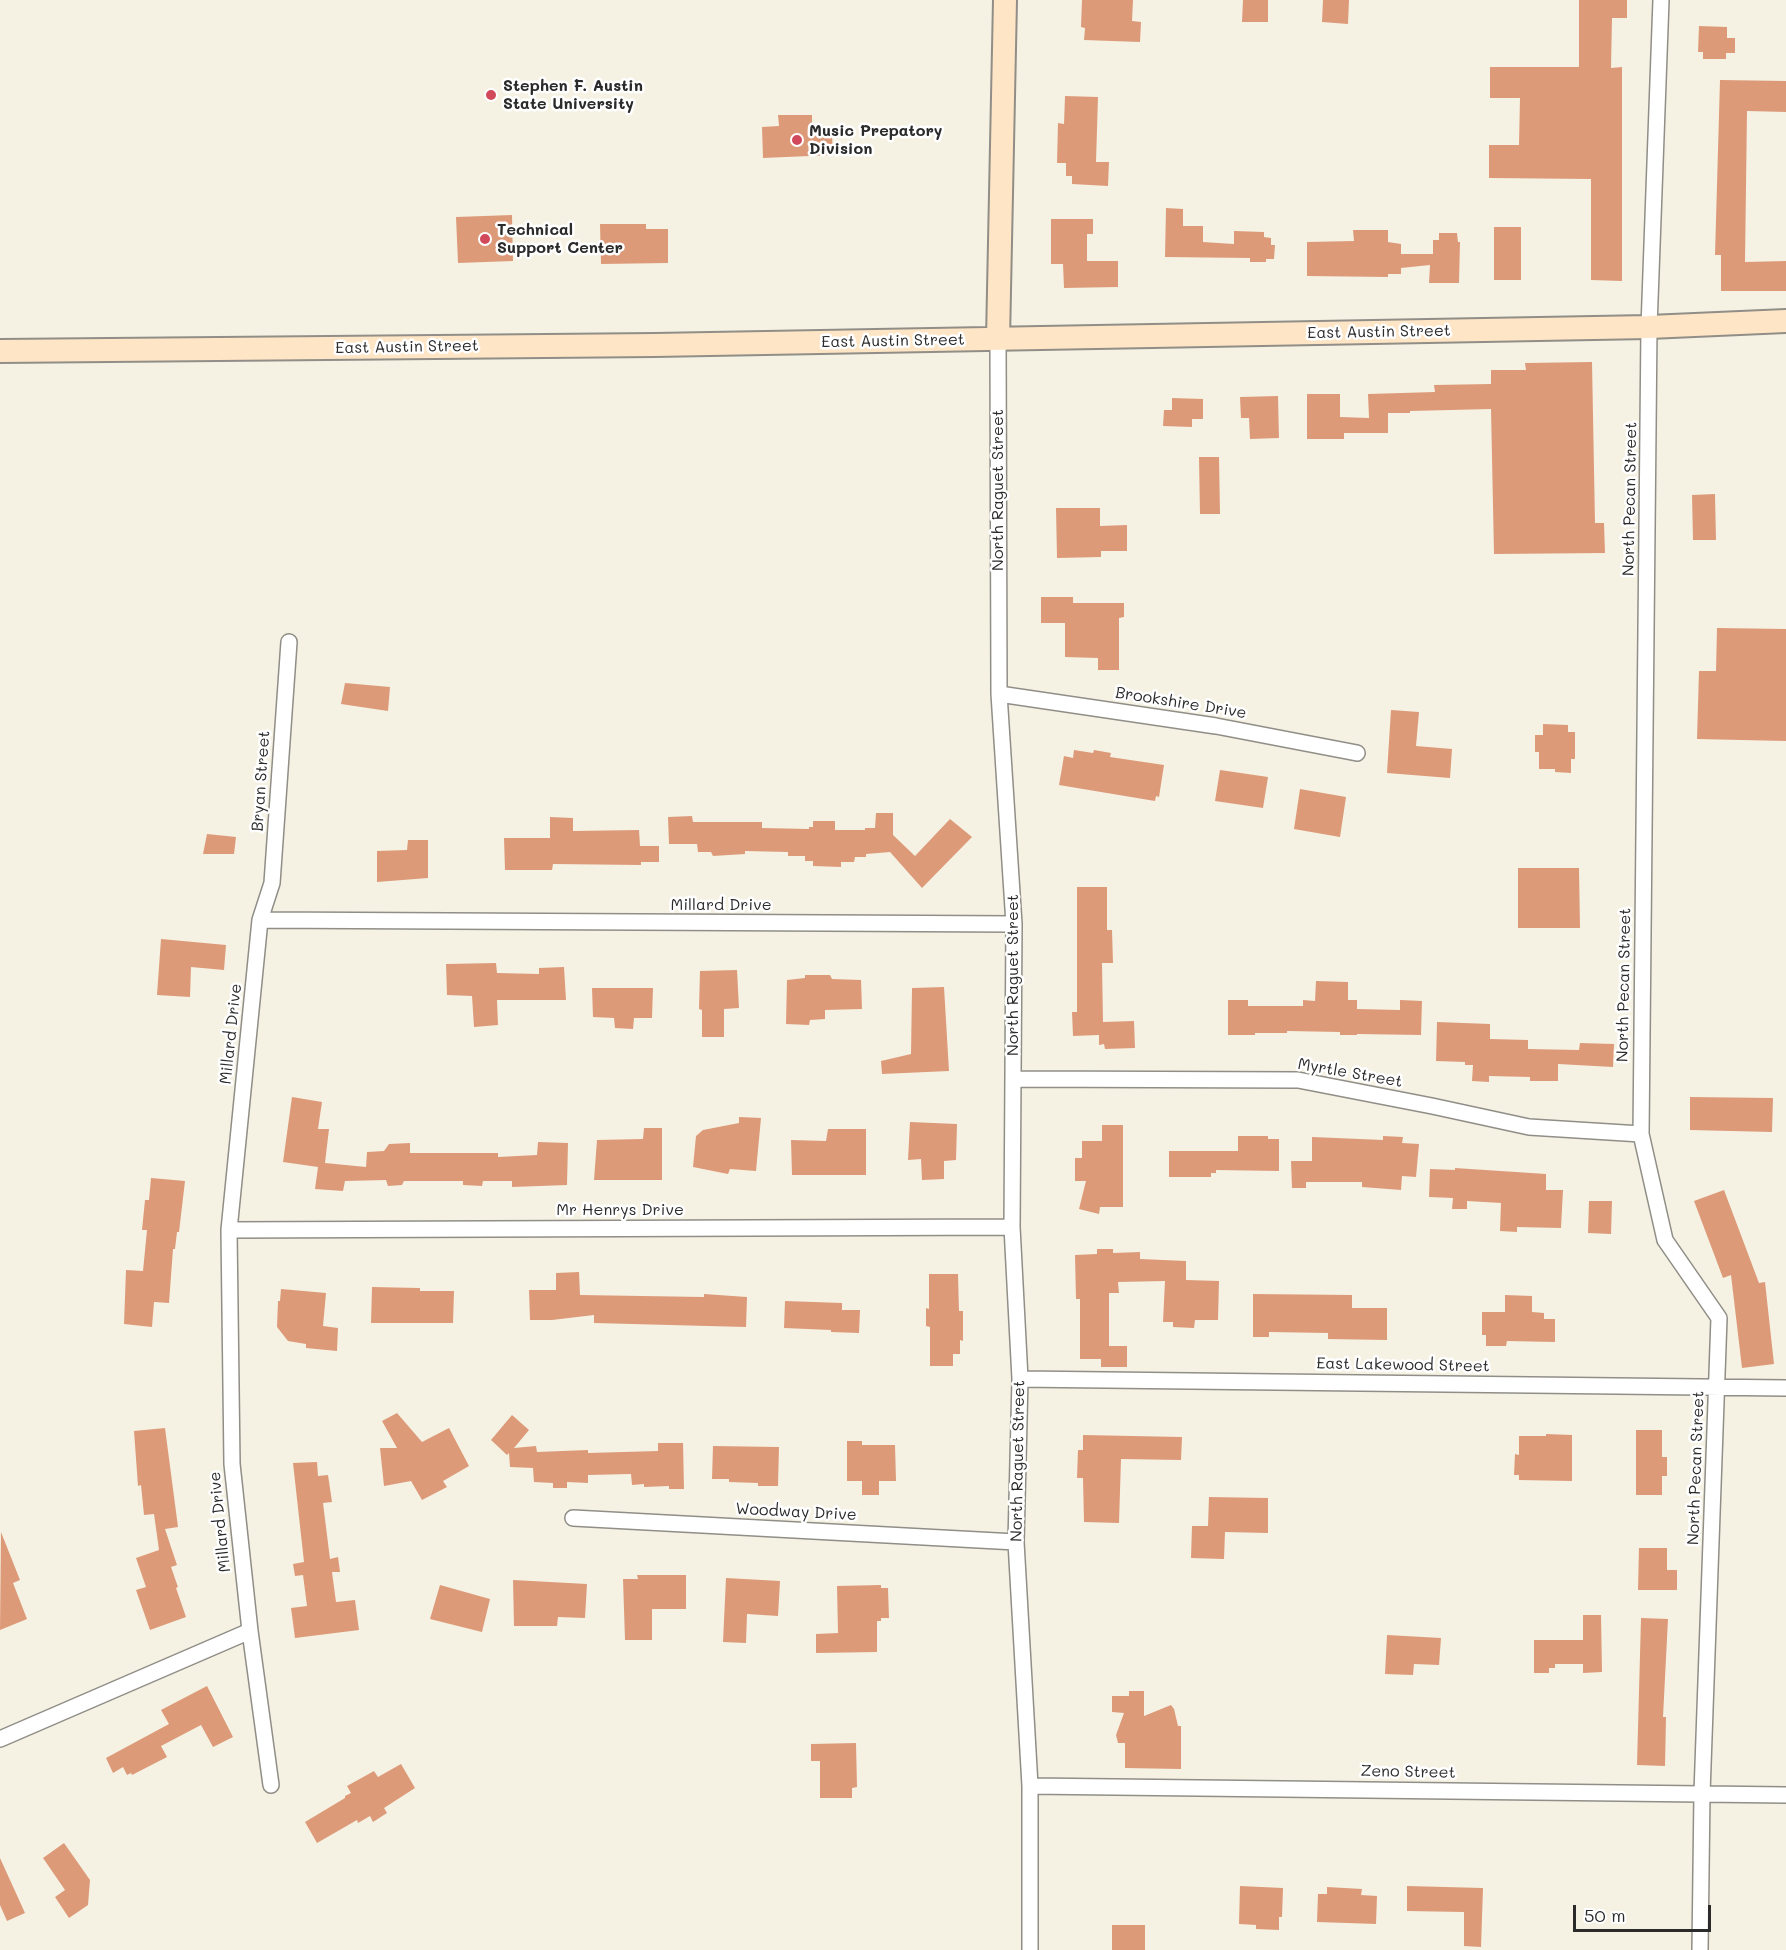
<!DOCTYPE html>
<html>
<head>
<meta charset="utf-8">
<style>
	body { margin:0 }
	#map { position:relative; width:1786px; height:1950px; overflow:hidden; background:#f5f2e3; font-family:Mali,sans-serif }
	canvas { display:block }
	.scale { position:absolute; left:1573px; top:1905px; width:138px; height:27px; box-sizing:border-box; border:3px solid #2b2b2b; border-top:0; padding-left:8px; font-size:18px; line-height:21px; white-space:nowrap; color:#2b2b2b; -webkit-text-stroke:4px #fff; paint-order:stroke }
</style>
</head>
<body>
<div id="map">
<canvas width="1786" height="1950"></canvas>
<div class="scale">50 m</div>
</div>
<script>
const ctx = document.querySelector('canvas').getContext('2d');
ctx.lineJoin = 'round';
function fillPath(path, color) { ctx.fillStyle = color; ctx.fill(path, 'evenodd'); }
function trace(path, color, width, dash) { ctx.strokeStyle = color; ctx.lineWidth = width; ctx.lineCap = dash ? 'butt' : 'round'; ctx.setLineDash(dash || []); ctx.stroke(path); }
function write(font, color, halo, rows, align = 'center') {
  ctx.font = font + ' Mali,sans-serif'; ctx.lineWidth = 5; ctx.setLineDash([]); ctx.textBaseline = 'middle'; ctx.strokeStyle = halo; ctx.fillStyle = color; for (const [text, x, y, turn = 0] of rows) {
    ctx.save(); ctx.translate(x, y); ctx.rotate((+turn || 0) * Math.PI / 180); ctx.textAlign = isNaN(turn) ? turn : align; if (halo) ctx.strokeText(text, 0, 0); ctx.fillText(text, 0, 0); ctx.restore();
  }
}
fillPath(new Path2D(`
	M1082,0H1133L1132,21L1141,22L1140,42L1084,40L1085,28L1081,27Z
	M1243,0H1268V22H1242Z
	M1323,0H1349L1348,24L1322,22Z
	M1579,0H1627V18H1612L1611,68L1622,67V281L1591,280V179L1489,178V145H1519L1520,98H1490V67H1579Z
	M1699,26L1727,27V38H1735V53H1726V59H1703V52H1698Z
	M1720,80L1786,81V112L1747,111L1745,262L1786,261V291H1721V255H1715Z
	M1065,96L1098,97L1096,162H1109L1108,186L1072,184V176H1066V163H1057L1058,123L1064,124Z
	M778,115H812V136L832,135L833,155L763,158L762,127L779,126Z
	M1166,208L1183,209V226H1203V242L1234,244V231L1264,232V237L1271,238V245H1275L1274,259H1266V262H1250V258L1165,257Z
	M512,215L513,261L458,263L456,217Z
	M1051,219H1093V234H1087V261H1118V287L1064,288L1063,264H1051Z
	M600,224H646V229H668V263L601,264Z
	M1494,227H1521V280H1494Z
	M1353,230H1388V242L1401,244V254H1433V240H1439V233H1457L1458,242H1460L1459,283H1429L1430,265L1401,268V274H1388V277L1307,276V242L1354,241Z
	M1592,362L1595,523H1604L1605,553L1494,554L1491,409L1410,411V413H1388V433H1344V439H1307V394H1340V417L1369,418L1368,394L1435,392L1434,385L1491,384V370H1526L1525,363Z
	M1278,396L1279,438L1250,439L1249,418H1241L1240,397Z
	M1172,398L1203,399V419H1192V427L1163,426L1164,410H1172Z
	M1199,457H1219L1220,514H1200Z
	M1715,494L1716,540H1693L1692,495Z
	M1056,508H1100V526L1127,525V551H1101V557L1057,558Z
	M1041,597H1073V603H1124V617L1119,618V670H1098V658L1065,657V623H1041Z
	M1717,628L1786,629V741L1697,739L1699,671H1716Z
	M345,683L390,687L388,711L341,704Z
	M1391,710L1419,712L1416,746L1452,749L1450,778L1387,773Z
	M1543,724L1568,725V732H1575V759H1571V773L1555,772V769H1539V752H1535V735H1543Z
	M1074,750L1093,753L1094,750L1111,753L1110,757L1164,765L1159,797L1156,796L1155,801L1059,785L1064,756L1073,758Z
	M1220,770L1268,777L1263,808L1215,801Z
	M1300,789L1346,797L1340,837L1294,829Z
	M876,813H893V835L915,856L950,819L972,837L922,888L890,852L866,854V857H855L854,862H841V867L813,866V861H805V856H788V852L745,851V854L713,856L711,852H698L697,844H669L668,817L692,816L693,822H762V828L809,829V827H813V821H835V830H865V828H875Z
	M550,817L573,818V831L639,830L640,846H659V862H641V865L553,864L552,870H505L504,838H550Z
	M207,834L236,837L234,854H203Z
	M408,840H428V878L377,882V851L407,850Z
	M1518,868H1579L1580,928H1518Z
	M1077,887H1107V930H1112L1113,963H1102L1103,1022L1134,1021L1135,1048L1105,1049L1104,1044L1099,1045V1035L1073,1036L1072,1012H1077Z
	M161,939L226,945L224,970L191,967L190,997L157,995Z
	M496,963L497,973L539,974V968L564,967L566,1000H497L498,1025L474,1027L472,996L447,995L446,964Z
	M737,970L739,1008L724,1009V1037H702V1010L699,1009L700,971Z
	M805,975H830L832,979L861,980L862,1009L825,1010V1019L810,1020L809,1025L786,1024L787,980L805,978Z
	M1316,981L1348,982V1000H1357V1009L1400,1010V1000L1422,1001L1421,1035L1357,1034V1035H1340V1032L1287,1031V1033H1255V1035H1228V1000H1248V1006H1303V1000L1315,1001Z
	M944,987L949,1071L882,1074L881,1061L911,1054L912,988Z
	M592,988H653L652,1018H634L633,1029L615,1028L614,1018L593,1017Z
	M1437,1022L1490,1024V1039L1528,1040V1049L1579,1050L1580,1043L1614,1044L1613,1067L1558,1064V1081H1530V1077L1489,1076V1082L1472,1081L1473,1065H1465V1062L1436,1061Z
	M292,1097L322,1102L318,1129H329L325,1163L366,1167L367,1152L384,1151L389,1144L410,1143V1153H498V1157L537,1155L538,1142L568,1143L567,1185L512,1187V1181H483L482,1186L463,1185V1181H404L402,1185L388,1186L386,1180L345,1181L343,1191L315,1189L318,1167L283,1162Z
	M1690,1097L1773,1098L1772,1132L1690,1130Z
	M739,1117L761,1118L756,1171L730,1169L728,1174L693,1167L696,1136L703,1130L739,1123Z
	M910,1122L957,1124L956,1160L944,1161V1179L922,1180L921,1159L908,1160Z
	M1102,1125H1123V1207H1100L1099,1214L1079,1209L1086,1181H1075V1158H1082V1141H1102Z
	M644,1128H662V1180H594L597,1140L643,1139Z
	M828,1129H866V1175H792L791,1140L826,1141Z
	M1238,1136H1268V1139H1279V1171L1216,1170V1173H1211V1177H1169V1151H1238Z
	M1383,1136L1403,1137L1402,1143L1419,1144L1416,1177L1402,1176L1401,1190L1362,1187V1182H1306V1188H1292L1291,1161H1312V1137L1383,1140Z
	M1455,1168L1546,1174V1190H1563L1561,1228L1517,1227V1232L1500,1231L1501,1203L1467,1201V1209H1452L1453,1198L1429,1197L1430,1169L1455,1170Z
	M151,1178L185,1181L179,1232H177L175,1249H173L169,1303L154,1302L152,1327L124,1324L126,1270L143,1271L147,1230H142L145,1200H149Z
	M1724,1190L1759,1283L1765,1282L1774,1364L1742,1368L1731,1275L1723,1278L1694,1201Z
	M1589,1201H1612L1611,1234L1588,1233Z
	M1097,1249H1113V1253L1140,1252V1259L1186,1261V1280L1219,1281L1218,1320H1195L1194,1328L1173,1327V1322H1163L1165,1281L1118,1282L1119,1293H1109V1346H1127V1367H1101V1359H1080V1299H1076L1075,1255L1097,1254Z
	M579,1272L580,1295L704,1297V1294L747,1297L746,1327L594,1323V1315L552,1320H530L529,1290H556V1273Z
	M929,1274H958L959,1311H963V1341L960,1340V1354H953V1366H930V1327L926,1326V1308L929,1309Z
	M372,1287L420,1288V1291H454L453,1323H371Z
	M281,1289L326,1293L323,1326L338,1328L337,1351L306,1348V1344L288,1341L277,1327L278,1301H280Z
	M1253,1294L1352,1295V1308H1387V1340L1328,1339V1333L1269,1332V1337H1253Z
	M1505,1295L1532,1296V1312L1544,1313V1319H1555V1342L1507,1341L1506,1346H1486V1335H1482V1312H1505Z
	M785,1301L842,1303V1310H860L859,1333L831,1332V1330L784,1328Z
	M397,1413L422,1442L449,1428L469,1466L443,1481L447,1487L422,1500L411,1481L384,1486L380,1448H397L382,1421Z
	M512,1415L529,1430L514,1448L536,1446L537,1452L588,1450V1453L658,1451V1443H683L684,1489H669V1486L644,1487V1484L632,1485L631,1474L588,1475V1483L567,1482V1488H553V1483L534,1482L533,1468L510,1467L509,1453L507,1455L491,1440Z
	M165,1428L178,1527L165,1529L177,1565L171,1567L178,1587L176,1588L186,1617L150,1630L136,1590L146,1587L136,1558L159,1550L154,1514L144,1515L141,1485L138,1486L134,1431Z
	M1636,1430H1662V1457H1667V1476H1662V1495H1636Z
	M1546,1434L1572,1435V1481L1519,1480V1475H1514L1515,1454L1519,1455V1436H1546Z
	M1083,1435L1182,1437L1181,1460L1121,1459L1119,1523L1084,1522L1083,1478H1077L1078,1450H1083Z
	M847,1441H862V1445H895L896,1481H879V1495H862V1481H847Z
	M713,1446L779,1447L778,1486H758V1483L729,1482V1479H712Z
	M317,1462L318,1476L328,1475L332,1502L323,1503L330,1559L338,1557L340,1572H332L336,1602L355,1600L359,1630L295,1638L291,1608L307,1606L303,1575L295,1576L293,1564L304,1562L293,1463Z
	M1209,1497L1268,1498V1533L1225,1532L1224,1559L1191,1558L1192,1526H1208Z
	M1,1532L20,1580L13,1583L27,1619L0,1630Z
	M1639,1548H1667V1570H1677V1590H1638Z
	M637,1575H686V1609H652V1640H625L623,1579H638Z
	M726,1578L780,1581L778,1616L747,1614L746,1643L723,1642Z
	M513,1580L587,1584L585,1618L558,1617L557,1626H514Z
	M440,1585L490,1599L482,1632L430,1619Z
	M881,1585V1588H888L889,1618H881V1621H877V1652L816,1653V1634L838,1633L837,1586Z
	M1583,1615H1601L1602,1672L1583,1673V1664H1555V1668H1549V1673H1534V1640H1583Z
	M1641,1618L1668,1619L1663,1717H1666L1665,1766L1637,1765Z
	M1387,1635L1441,1638L1439,1665L1414,1664L1413,1675L1385,1674Z
	M207,1686L233,1737L213,1747L201,1725L161,1746L167,1757L132,1775L131,1773L127,1775L123,1767L113,1773L106,1758L169,1724L161,1710Z
	M1129,1691H1144V1716L1171,1705L1174,1709L1178,1726H1181V1769L1125,1768V1743H1118L1116,1735L1124,1713L1112,1712V1696H1129Z
	M856,1743L857,1787L852,1788V1798H820V1761H811V1744Z
	M401,1764L415,1788L384,1808L387,1813L373,1822L370,1816L358,1823L357,1820L317,1843L305,1822L345,1798V1796L351,1793L347,1786L374,1771L378,1777Z
	M64,1843L90,1880L88,1905L69,1918L55,1897L65,1890L43,1858Z
	M0,1858L25,1913L7,1921L0,1905Z
	M1240,1886L1283,1888L1282,1917H1279V1930L1256,1929V1925L1239,1924Z
	M1407,1886L1483,1888L1481,1947L1464,1946V1912L1407,1911Z
	M1327,1887L1362,1889L1361,1895L1377,1896L1376,1924L1317,1922L1318,1894H1327Z
	M1112,1925H1145V1950H1112Z`), '#dd9a79');
const street = new Path2D(`
	M1661,0L1649,327L1641,1134L1665,1240L1719,1318L1702,1793L1700,1950
	M998,339L999,694L1014,924L1012,1227L1020,1379L1016,1542L1030,1786V1950
	M999,694L1216,726L1357,753
	M260,920L1014,924
	M1013,1079L1298,1080L1432,1106L1529,1127L1641,1134
	M229,1230L1012,1227
	M1020,1379L1786,1388
	M573,1518L1016,1542
	M0,1739L250,1631
	M271,1785L250,1631L232,1464L229,1230L260,920L272,883L289,642
	M1030,1786L1786,1795`);
const secondary = new Path2D(`
	M998,339L1005,0
	M0,351L655,345L1649,327L1786,321`);
trace(street, '#908e87', 18);
trace(secondary, '#908e87', 26);
trace(street, '#fff', 15);
trace(secondary, '#fee5c5', 22);
for (const [x, y, r, color] of [
	[491,95,6,"#d1495b"],
	[797,140,6,"#d1495b"],
	[485,239,6,"#d1495b"]
]) { const dot = new Path2D(); dot.arc(x, y, r, 0, 2 * Math.PI); ctx.fillStyle = color; ctx.fill(dot); trace(dot, '#fff', 2); }
write('bold 16px', '#2b2b2b', '#fff', [
	["Stephen F. Austin",503,86],
	["State University",503,104],
	["Music Prepatory",809,131],
	["Division",809,149],
	["Technical",497,230],
	["Support Center",497,248]
], 'left');
write('16px', '#2b2b2b', '#fff', [
	["East Austin Street",1379,332,-1],
	["East Austin Street",893,341,-1],
	["East Austin Street",407,347,-1],
	["North Raguet Street",998,490,-90],
	["North Pecan Street",1630,499,-89],
	["Brookshire Drive",1181,703,9],
	["Bryan Street",261,781,-86],
	["Millard Drive",721,905],
	["North Raguet Street",1013,975,-90],
	["North Pecan Street",1624,985,-89],
	["Millard Drive",231,1034,-84],
	["Myrtle Street",1350,1073,10],
	["Mr Henrys Drive",620,1210],
	["East Lakewood Street",1403,1365,1],
	["North Raguet Street",1018,1461,-89],
	["North Pecan Street",1696,1468,-88],
	["Woodway Drive",796,1512,3],
	["Millard Drive",220,1522,-96],
	["Zeno Street",1408,1772,1]
]);
</script>
</body>
</html>
